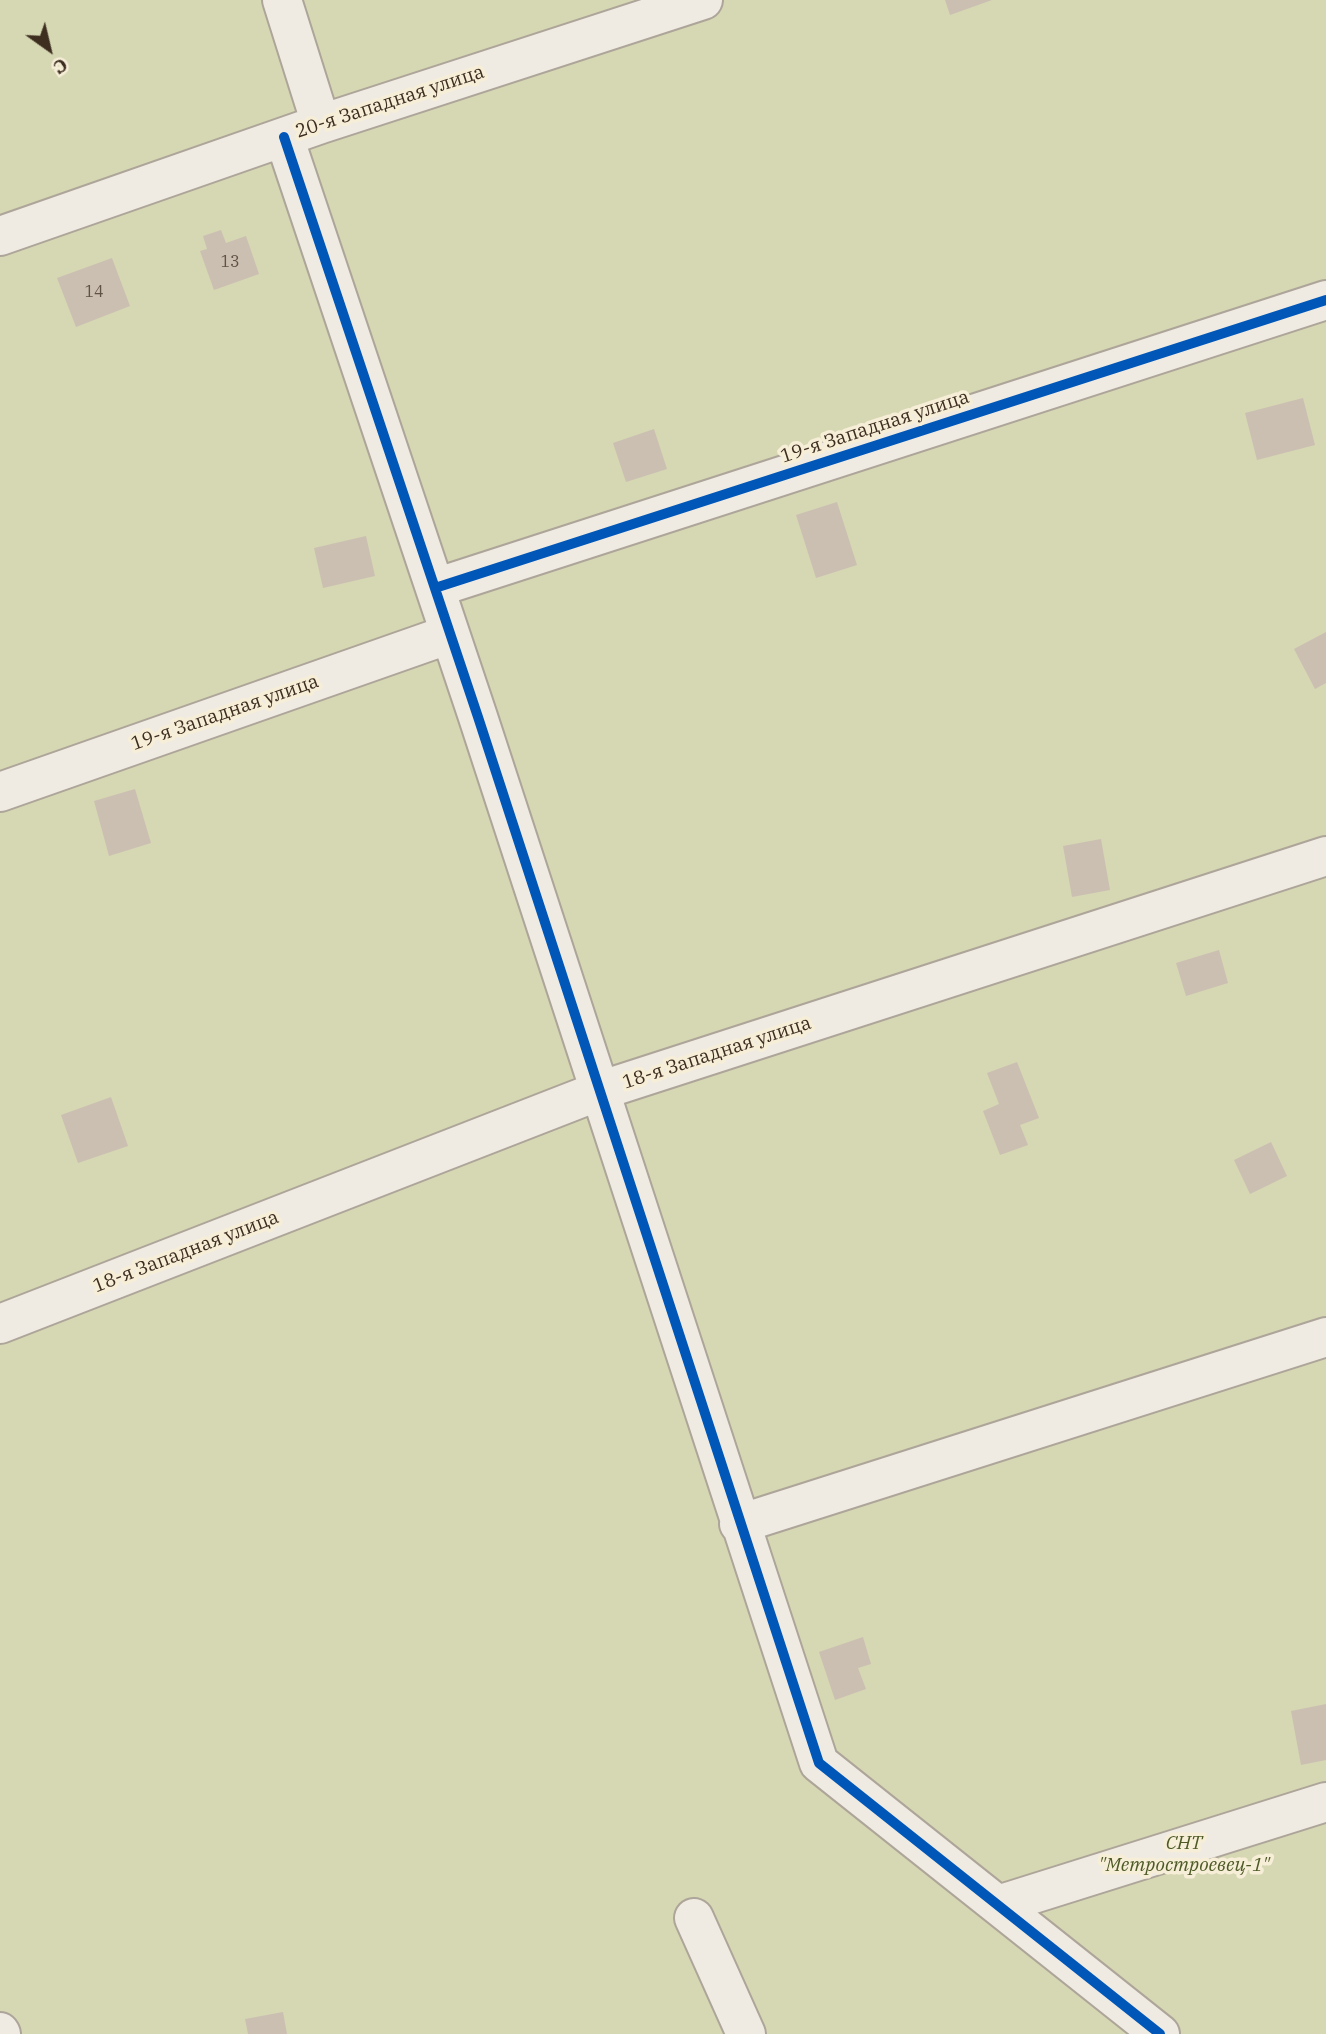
<!DOCTYPE html>
<html>
<head>
<meta charset="utf-8">
<style>
	body { margin:0 }
	#map { position:relative; width:1326px; height:2034px; overflow:hidden; background:#e7e0d1; font-family:"IBM Plex Serif",serif }
	canvas { display:block }
	.north { position:absolute; left:14px; top:14px; width:70px; height:70px; -webkit-text-stroke:5px #f7eed8; paint-order:stroke; rotate:146deg; font-size:19px; font-weight:700; line-height:28px; text-align:center; color:#3d2e20 }
	.north::after { content:''; display:block; margin:auto; width:24px; height:32px; background:#3d2e20; clip-path:polygon(50% 0,100% 100%,50% 72%,0 100%) }
</style>
</head>
<body>
<div id="map">
<canvas width="1326" height="2034"></canvas>
<div class="north">С</div>
</div>
<script>
const ctx = document.querySelector('canvas').getContext('2d');
ctx.lineJoin = 'round';
function fillPath(path, color) { ctx.fillStyle = color; ctx.fill(path, 'evenodd'); }
function trace(path, color, width, dash) { ctx.strokeStyle = color; ctx.lineWidth = width; ctx.lineCap = dash ? 'butt' : 'round'; ctx.setLineDash(dash || []); ctx.stroke(path); }
function write(font, color, halo, rows, align = 'center') {
  ctx.font = font + ' "IBM Plex Serif",serif'; ctx.lineWidth = 7; ctx.setLineDash([]); ctx.textBaseline = 'middle'; ctx.strokeStyle = halo; ctx.fillStyle = color; for (const [text, x, y, turn = 0] of rows) {
    ctx.save(); ctx.translate(x, y); ctx.rotate((+turn || 0) * Math.PI / 180); ctx.textAlign = isNaN(turn) ? turn : align; if (halo) ctx.strokeText(text, 0, 0); ctx.fillText(text, 0, 0); ctx.restore();
  }
}
fillPath(new Path2D(`
	M0,0H1326V2034H0Z`), '#d6d7b3');
fillPath(new Path2D(`
	M945,0H992L950,15Z
	M221,230L226,243L246,236L259,274L214,290L200,251L207,249L203,236Z
	M112,258L130,306L76,327L57,278Z
	M1303,398L1315,445L1257,460L1245,413Z
	M654,429L667,469L626,482L613,443Z
	M837,502L857,565L816,578L796,515Z
	M366,536L375,576L323,588L314,548Z
	M1326,632V683L1315,689L1294,649Z
	M135,789L151,843L109,856L94,801Z
	M1101,839L1110,890L1072,897L1063,846Z
	M1219,950L1228,983L1186,996L1176,963Z
	M1017,1062L1039,1118L1020,1125L1028,1145L1000,1155L983,1111L999,1104L987,1073Z
	M111,1097L128,1146L78,1163L61,1115Z
	M1271,1142L1287,1176L1250,1194L1234,1160Z
	M863,1637L871,1664L858,1668L866,1689L835,1700L819,1652Z
	M1326,1704V1760L1301,1765L1291,1711Z
	M283,2012L287,2034H248L245,2019Z`), '#cbbfb2');
const minor = new Path2D(`
	M282,0L321,124
	M284,137L478,717L819,1763L1160,2034
	M0,236L321,124L703,0
	M435,588L1326,300
	M0,792L450,634
	M0,1324L599,1091L1326,856
	M739,1524L1326,1337
	M998,1905L1326,1802
	M694,1918L746,2034
	M0,2032L1,2034`);
trace(minor, '#ada599', 42);
trace(minor, '#efebe3', 38);
trace(new Path2D(`
	M284,137L478,717L819,1763L1160,2034
	M435,588L1326,300`), '#0057b8', 10);
write('16px', '#605244', null, [
	["13",230,262],
	["14",94,292]
]);
write('19px', '#3d2e20', '#f7eed8', [
	["20-я Западная улица",390,102,-18],
	["19-я Западная улица",875,427,-18],
	["19-я Западная улица",225,713,-19],
	["18-я Западная улица",717,1053,-18],
	["18-я Западная улица",186,1252,-21]
]);
write('italic 19px', '#4d5a26', '#f7eed8', [
	["СНТ",1184,1844],
	["\"Метростроевец-1\"",1184,1866]
]);
</script>
</body>
</html>
